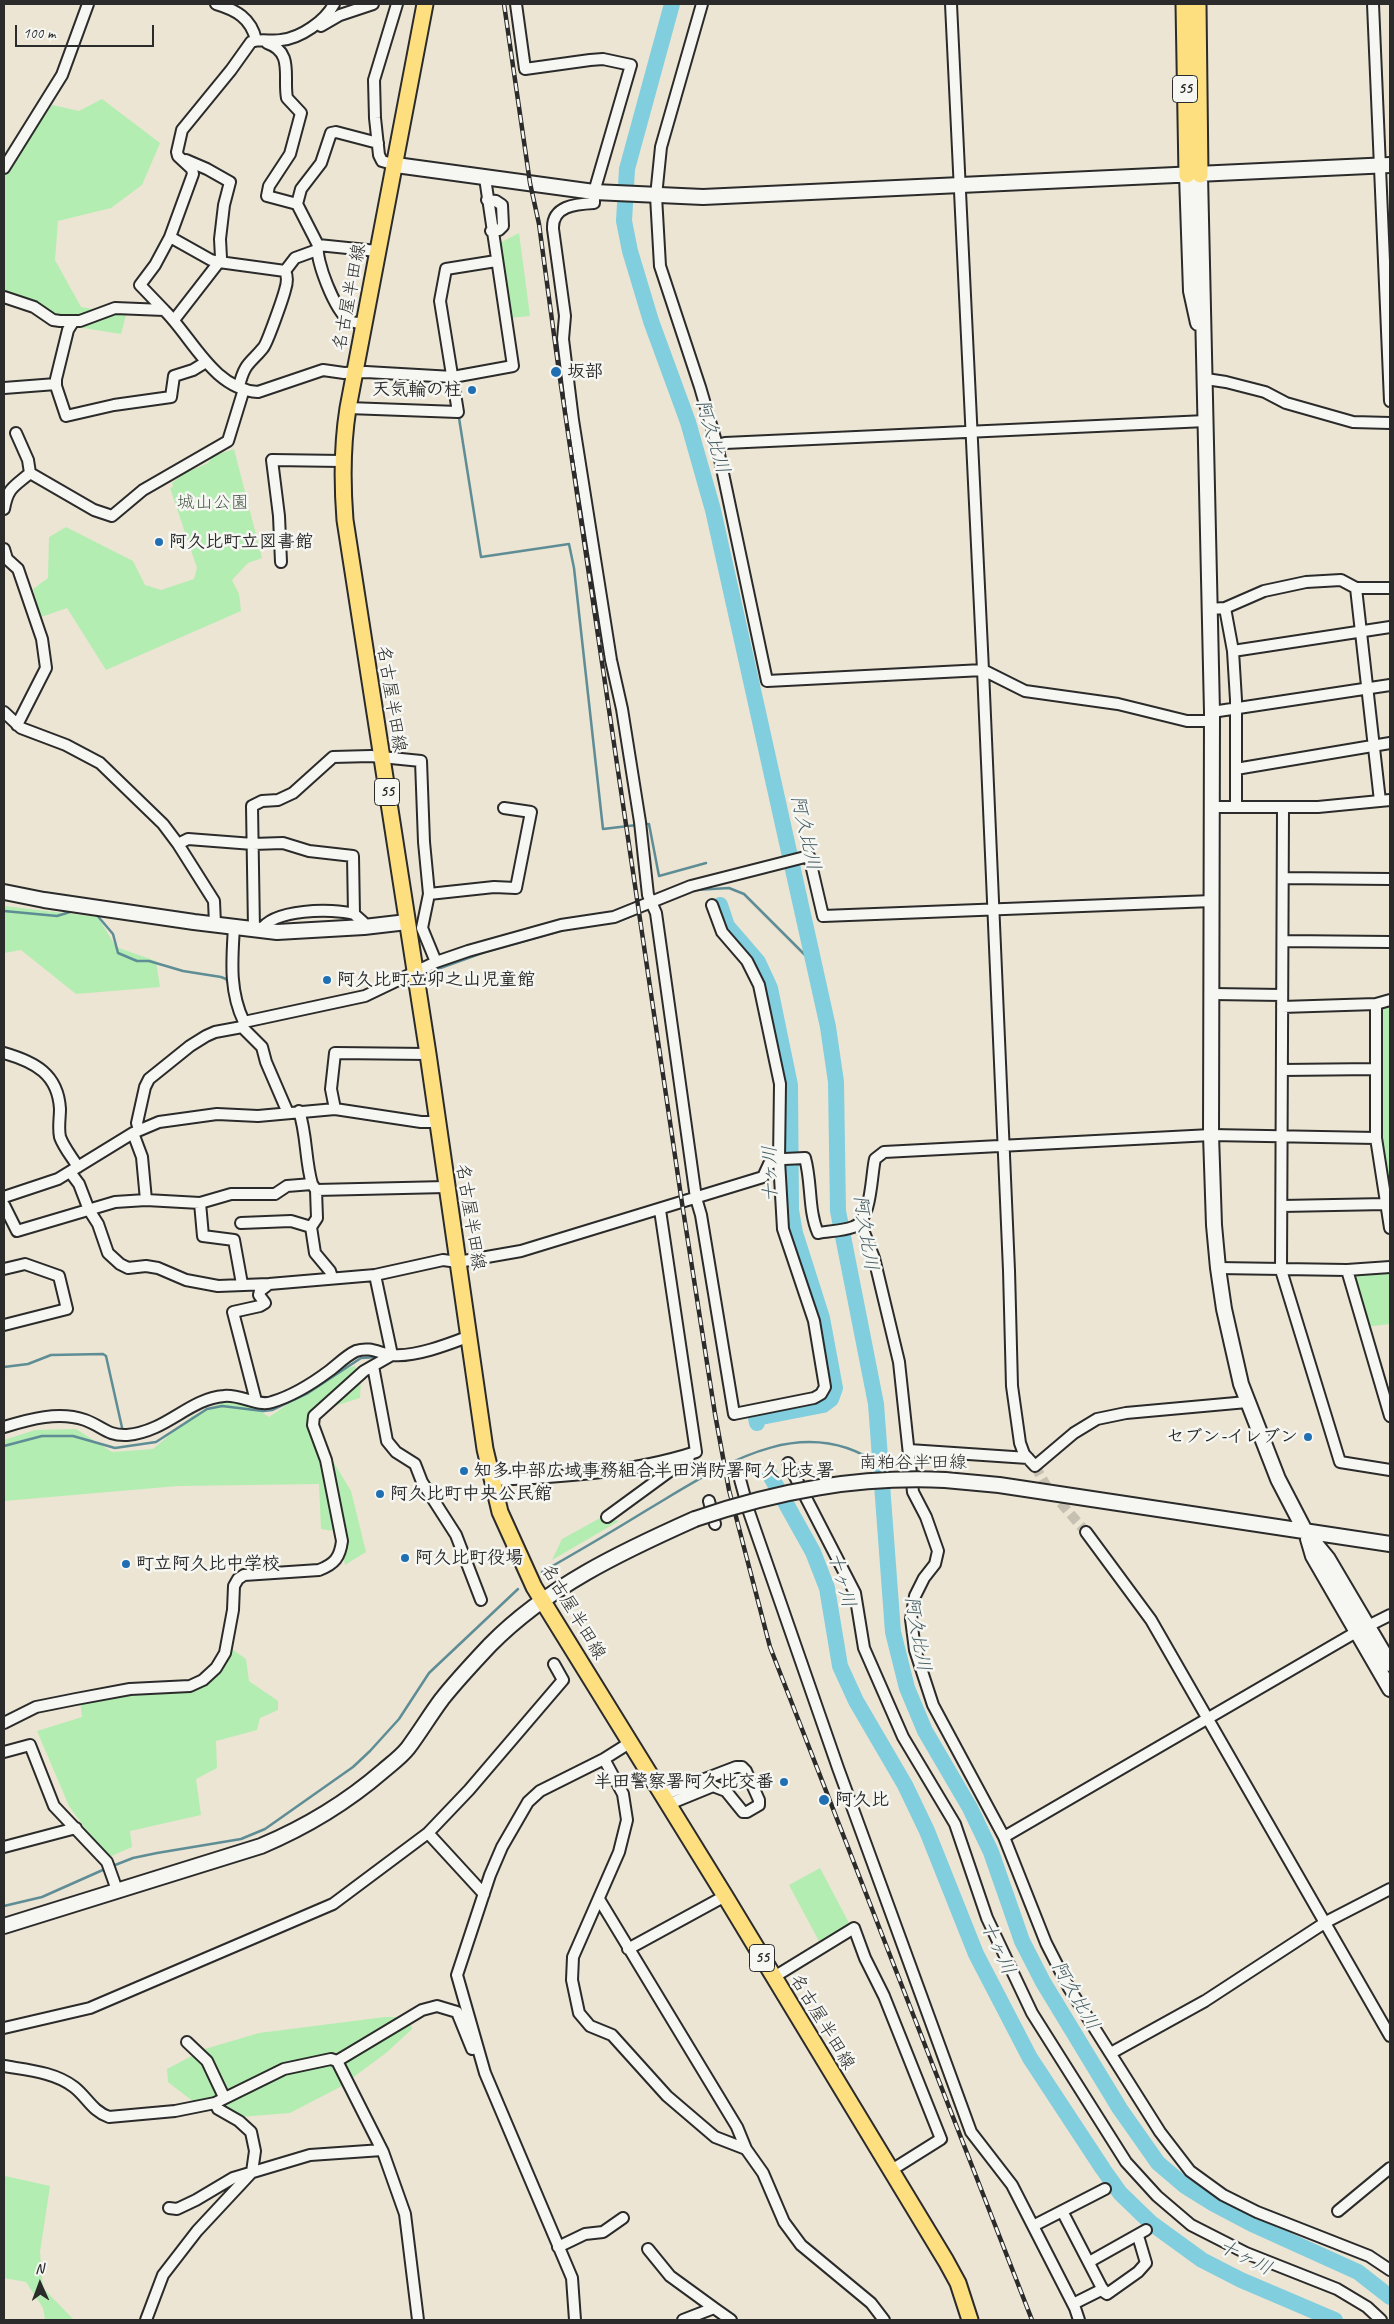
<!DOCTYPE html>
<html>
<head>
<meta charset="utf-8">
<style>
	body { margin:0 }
	#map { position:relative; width:1394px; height:2324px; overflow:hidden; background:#ece5d3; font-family:Caveat,sans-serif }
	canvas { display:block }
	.frame { position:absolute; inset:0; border:5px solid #2b2b2b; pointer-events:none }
	.north { position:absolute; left:15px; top:2259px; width:50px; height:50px; -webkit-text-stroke:4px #f6f6f2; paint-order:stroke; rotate:358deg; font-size:14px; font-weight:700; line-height:20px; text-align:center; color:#2b2b2b }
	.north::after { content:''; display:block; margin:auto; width:18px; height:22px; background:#2b2b2b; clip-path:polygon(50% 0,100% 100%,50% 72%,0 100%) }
	.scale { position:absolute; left:15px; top:25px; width:139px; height:22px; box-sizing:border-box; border:2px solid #2b2b2b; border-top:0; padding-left:6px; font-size:15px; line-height:18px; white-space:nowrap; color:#2b2b2b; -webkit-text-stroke:4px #f6f6f2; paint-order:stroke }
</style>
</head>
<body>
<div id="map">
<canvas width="1394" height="2324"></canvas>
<div class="frame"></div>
<div class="north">N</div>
<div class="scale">100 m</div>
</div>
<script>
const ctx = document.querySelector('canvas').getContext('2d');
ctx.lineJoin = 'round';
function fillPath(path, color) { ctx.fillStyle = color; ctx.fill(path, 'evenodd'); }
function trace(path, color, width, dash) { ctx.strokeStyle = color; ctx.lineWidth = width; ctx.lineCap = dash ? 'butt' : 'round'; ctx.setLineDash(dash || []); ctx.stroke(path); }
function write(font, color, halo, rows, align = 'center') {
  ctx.font = font + ' Caveat,"Klee One",sans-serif'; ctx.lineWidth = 5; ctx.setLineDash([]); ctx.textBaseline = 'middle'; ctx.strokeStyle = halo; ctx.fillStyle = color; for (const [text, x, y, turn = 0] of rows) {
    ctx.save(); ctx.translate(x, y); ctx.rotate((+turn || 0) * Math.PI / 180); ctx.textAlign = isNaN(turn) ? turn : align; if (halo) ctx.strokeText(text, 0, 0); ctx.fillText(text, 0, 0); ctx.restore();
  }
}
fillPath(new Path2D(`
	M102,99L160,143L142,185L111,208L58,221L55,260L81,307L126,315L121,334L77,327L52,314L27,310L4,300V176L52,105L79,111Z
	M519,233L530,316L509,318L500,243Z
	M234,449L262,558L248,563L232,580L239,594L241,611L106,670L67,608L41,617L33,589L48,578L49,537L66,527L133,561L145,585L161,590L194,579L197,568L170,488L173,487L172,483L185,473L208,463L213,456Z
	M4,906L98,917L116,947L156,961L160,987L76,994L21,950L4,953Z
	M1390,1000V1235L1376,1138V1004Z
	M1390,1267V1324L1365,1327L1347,1270Z
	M355,1366L361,1378L360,1398L325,1409L307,1429L331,1458L351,1491L366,1552L345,1565L339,1532L321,1529L319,1484L178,1486L4,1501V1440L35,1430L76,1429L112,1452L153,1449L192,1416L223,1402L251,1405L269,1417L339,1370Z
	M600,1518L619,1521L552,1560L562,1539Z
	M229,1647L246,1659L249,1681L278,1701V1710L260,1718L257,1730L216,1741L217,1768L196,1779L201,1815L130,1831L132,1847L107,1858L69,1806L37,1731L82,1717L80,1701L131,1691L197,1687L219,1673Z
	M820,1868L849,1923L848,1927L820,1943L789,1885Z
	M385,2017H410L412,2029L386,2053L340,2087L290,2113L240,2117L199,2106L168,2082L167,2069L205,2049L259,2033Z
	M4,2135L5,2176L50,2186L40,2252L43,2288L74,2320H45L43,2308L26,2282L4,2278Z`), '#b3edb1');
trace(new Path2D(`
	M459,418L481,557L569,544L574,568L603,829L637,825
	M642,824H649L659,876L706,863
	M695,890L729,888L744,894L807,957L814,959
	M655,906L666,901
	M4,911L57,916L73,911
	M96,914L113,934L118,953L137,961H149L183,971L221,977L226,979L229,985
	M421,975L485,952L571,928L617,922L650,908
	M235,1012L240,1023
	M247,1026L337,1007
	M4,1367L28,1364L51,1355L103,1354L106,1356L123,1432
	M4,1446L42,1436H73L115,1448L156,1442L207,1409L222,1406L263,1411L272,1410L308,1393L361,1358L377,1357
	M542,1572C577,1552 613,1531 647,1510C718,1468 802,1408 881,1466
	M110,1867L133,1858L157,1853L241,1839L265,1829L353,1767L370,1751L399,1719L429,1673L518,1589
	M4,1906L42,1897L105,1869`), '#5e8d96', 2.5);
trace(new Path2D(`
	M672,4L627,169L624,221L630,251L651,321L688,422L713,510L828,1027L836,1082L838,1211L876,1404L893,1632L907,1688L925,1731L970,1808L991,1852L1022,1941L1043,1982L1120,2109L1158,2163L1185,2186L1214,2204L1252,2224L1358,2272L1390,2297
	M720,905L727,926L758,962L770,988L790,1085L791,1210L795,1233L822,1318L835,1388L831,1399L823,1405L756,1418L757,1423
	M770,1475L813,1552L827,1588L840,1666L856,1701L905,1785L927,1831L976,1954L1030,2058L1103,2169L1120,2193L1151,2223L1202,2260L1241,2280L1335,2320`), '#80cede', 16);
trace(new Path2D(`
	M1035,1466L1047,1487L1086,1532`), '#c5c0b1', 10, [10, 5]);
const street = new Path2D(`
	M216,4C236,10 251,18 256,40
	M516,4L525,69L590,60L603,59L631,65L594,192V203C575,204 552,206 553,229L565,316L563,339L573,420L611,660L622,709L640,822L648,895L656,913L696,1198L701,1215L734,1414L814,1398L821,1394L825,1387L814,1321L783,1229L779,1160L780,1084L759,985L747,961L722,932L712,905
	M702,4L661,147L656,196L660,266L700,387L717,445L767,681L983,670L1025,691L1118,704L1187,721H1212
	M951,4L983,670L1009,1270L1012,1386L1020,1443L1024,1454L1035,1466L1074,1433L1097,1419L1126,1413L1247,1402
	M1373,4L1390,401
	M321,26L340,15L373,4
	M267,43C294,52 283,77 287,98L301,113L290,154L269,186L267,196L297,204
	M186,160L207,169L230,182L224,205L220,239L221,258L219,262L285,271L295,258L317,250
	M396,165L382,161L379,155L375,118L374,80L397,4
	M4,168L62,75L88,4
	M487,200L496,201L502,205L503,226L499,230L491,231
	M318,245C315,260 335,311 349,320C352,323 360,323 364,323
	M377,251L318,245L297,204L301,189L321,163L331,133L336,132L378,143
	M4,297L34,307L53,320L60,321H80L115,308L164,310C192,337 213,389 258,392L323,370L344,373L366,372L453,377L513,366L485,178
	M164,310L140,285L155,265L170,237
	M174,320L219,262L211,260L170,237L193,174L192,169L178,156L177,152L182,130L231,70L251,42C261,38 271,42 281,40C301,38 325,21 334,4
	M73,322L68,330L56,379V386L66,416L114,405L171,397L174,376L193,370L206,362
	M1206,379L1226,382L1265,392L1286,403L1353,422L1390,423
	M239,386C245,362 250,364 263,348C267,344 283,298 285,290C287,284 288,277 285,271
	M4,388L56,384
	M348,408L458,412L440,301L446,269L496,261
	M16,433L28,460L30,473
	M717,445L725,443L1206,421
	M4,509C8,487 14,487 30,473L94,510L112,516L143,490L228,441L244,389
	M4,549L7,559L18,569L42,639L46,668L17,725
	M281,562L279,516L272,460L342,461
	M1356,588L1380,801
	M1225,608L1264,591L1306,582L1341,580L1356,588H1390
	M1208,609L1225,608L1233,651L1236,700V806
	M1233,651L1390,627
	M4,712L21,728L66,745L100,763L163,824L178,844L214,901L215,924
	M1212,712L1390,685
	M1236,769L1390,743
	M1213,807H1318L1390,800
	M1283,808L1281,1270L1340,1462L1390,1470
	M178,844L188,839L253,844L283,843L309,851L353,856L354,914L363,922L364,927
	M1283,878L1390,879
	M429,894L494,887L516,888L531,812L504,808
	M234,927C232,960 229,991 244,1022
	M254,929L252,806L262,801L278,800L293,793L333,757L371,756L421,761L424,842L429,894L422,928L436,962
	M261,930C273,909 332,908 354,914
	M1283,941L1390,942
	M1213,994L1282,995
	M1376,1004V1138L1390,1228
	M1282,1007L1376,1004L1390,1000
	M242,1027L244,1022L365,996L436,962L468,951L561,925L614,917L691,886L809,856L823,916L1212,901
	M4,1053C35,1062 58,1074 60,1109C60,1118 58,1128 60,1137C64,1148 72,1157 78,1167
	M1282,1070L1376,1069
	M335,1109L331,1089L335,1053L428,1054
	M139,1130L137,1123L145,1087L149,1079L190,1046L206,1036L215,1032L242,1027L262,1047L266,1062L288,1113
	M133,1133L142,1157L146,1200L200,1203L231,1194H275L287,1186L312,1184C305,1160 307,1135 299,1111
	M70,1172L79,1184L89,1210L98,1224L108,1253L120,1264L128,1268L146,1266L158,1268L186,1280L218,1286L269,1284L375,1275L443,1260L458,1262L521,1251L763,1177L769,1164L784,1159L805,1158C812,1183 808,1210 818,1233C829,1231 842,1231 853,1227C872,1221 871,1175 875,1159L884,1152L1211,1135L1376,1138
	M312,1184L316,1190L446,1187
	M4,1197L58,1179L133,1133L159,1122L217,1114L258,1116L335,1109L421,1122H437
	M200,1203L203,1236L234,1240L242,1284
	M4,1205L17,1231L115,1202L146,1200
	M1282,1206L1386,1204
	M860,1222L874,1258L899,1362L913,1492L926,1517L938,1551L935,1564L924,1578L915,1596L911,1619L915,1650L933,1705L1004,1837L1046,1943L1069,1988L1160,2132L1190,2171L1223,2195L1257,2212L1369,2256L1390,2270
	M241,1223L291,1221L311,1227L315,1253L330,1271L332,1277
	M311,1227L317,1218L316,1190
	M1218,1268L1347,1270L1390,1267
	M4,1269L25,1264L59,1276L67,1309L4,1325
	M1347,1270L1390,1416
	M375,1275L392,1355
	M373,1366L387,1441L396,1452L415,1464L422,1482L456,1535L481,1600
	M256,1401L233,1312L260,1306L265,1303L259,1295L260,1291L269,1284
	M4,1427C30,1419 59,1411 85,1420C102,1426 107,1436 127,1435C168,1431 188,1399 224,1396C240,1394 258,1407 272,1402C292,1396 313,1383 329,1371C337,1365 347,1355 356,1351C371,1346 380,1354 393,1355C416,1357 449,1344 470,1336
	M909,1450L1028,1458
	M788,1463L855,1593L864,1648L903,1737L955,1824L987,1918L1032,2013L1126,2162L1157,2196L1191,2225L1246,2253L1337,2289L1367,2307L1381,2320
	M738,1472L749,1512L838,1768L971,2132L1012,2185L1075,2308L1079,2320
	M492,1480C560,1477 631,1473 696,1452L660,1210
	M709,1501L715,1524
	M607,1517L689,1457
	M1086,1532L1151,1620L1390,2036
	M4,1723L36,1707L76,1699L130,1689L190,1686L203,1680L216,1668L225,1653L233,1610L234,1586L238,1579L244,1575L319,1570C335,1564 340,1557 342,1541L326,1460L313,1425L314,1416L364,1371L392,1355
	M4,1752L30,1745L54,1806L107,1862L117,1890
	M604,1759L623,1794L627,1820L619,1852L573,1957L572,1980L579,2013L590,2026L612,2035L667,2096L715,2137L746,2149L763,2173L784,2222L801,2245L871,2303L884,2320
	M663,1795L736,1767H742L746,1771L759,1800V1805L747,1812H743L726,1791L713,1786L669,1804
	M428,1833L484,1894
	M1004,1837L1358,1631L1390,1615
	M4,1847L76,1828
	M599,1899L737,2127L746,2149
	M628,1949L725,1896
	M774,1977L854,1928L865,1958L884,1996L941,2139L890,2171
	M4,2028L90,2008L333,1904L428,1833L469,1790L563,1680L554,1664
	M187,2042L207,2061L224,2097
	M1111,2053L1205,2001L1326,1922L1390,1889
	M337,2061L422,2010L437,2006L457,2012L472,2049
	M4,2066C27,2070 55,2072 74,2087C87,2097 92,2111 109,2117L175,2111L215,2103L284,2069L331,2059L337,2061L383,2152L405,2214L418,2320
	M169,2208L177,2209L196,2200L233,2178L310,2155L382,2150
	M1062,2211L1104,2292L1107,2294L1138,2272L1146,2263L1138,2236
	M1338,2211L1390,2168
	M1033,2226L1105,2189
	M558,2247L585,2234L603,2232L623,2218
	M648,2249L670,2276L714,2308
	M1089,2262L1146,2230
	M1073,2304L1103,2289
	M146,2320L163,2275L197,2231L252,2172L255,2151L251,2132L239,2121L218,2109L215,2103
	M575,2320L572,2278L485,2073L457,1975L490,1875L502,1847L528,1802L540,1791L604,1759L631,1742
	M683,2320L714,2308L731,2320`);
const secondary = new Path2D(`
	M396,165L594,192L703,197L1390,165
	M1187,175L1191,291L1198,323
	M1200,175L1212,712L1211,1135L1214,1225L1218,1268L1224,1309L1241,1384L1278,1479L1305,1531L1328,1559L1390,1664
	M4,892L44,900L194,922L277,932L364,927L407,922
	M945,1480L999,1485L1390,1544
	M1308,1539L1313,1556L1390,1689
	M4,1926L261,1846C306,1827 346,1803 383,1771C391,1764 401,1757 408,1748C420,1732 430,1715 442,1699C457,1680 474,1662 490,1645C547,1587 621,1552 695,1519`);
const primary = new Path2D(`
	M425,4L348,408C342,446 342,482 345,520L428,1054L485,1449L500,1512L534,1587L725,1896L946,2261L958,2283L970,2320
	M1184,4L1187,175
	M1198,4L1200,175`);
trace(street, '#2b2b2b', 14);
trace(secondary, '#2b2b2b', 18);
trace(primary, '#2b2b2b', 19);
trace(street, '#f6f6f2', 10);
trace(secondary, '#f6f6f2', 14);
trace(primary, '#fedf80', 15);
const rail = new Path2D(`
	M504,4L530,183L539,224L559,372L682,1203L715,1414L729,1490L770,1647L1032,2320`);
trace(rail, '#2b2b2b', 4.5);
trace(rail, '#f6f6f2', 2.5, [8]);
const secondaryBridge = new Path2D(`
	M695,1519C777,1491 857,1476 945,1480`);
trace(secondaryBridge, '#2b2b2b', 18, []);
trace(secondaryBridge, '#f6f6f2', 14);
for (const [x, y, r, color] of [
	[556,372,6,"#1f6fb2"],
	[472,390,5,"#1f6fb2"],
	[159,542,5,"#1f6fb2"],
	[327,980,5,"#1f6fb2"],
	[1308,1437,5,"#1f6fb2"],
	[464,1471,5,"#1f6fb2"],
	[380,1494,5,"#1f6fb2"],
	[405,1558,5,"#1f6fb2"],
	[126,1564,5,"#1f6fb2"],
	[784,1782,5,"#1f6fb2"],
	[824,1800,6,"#1f6fb2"]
]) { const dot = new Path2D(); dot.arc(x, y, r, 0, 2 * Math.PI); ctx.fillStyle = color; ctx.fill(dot); trace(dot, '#f6f6f2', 2); }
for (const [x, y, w] of [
	[1185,89,25],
	[387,792,25],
	[762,1958,25]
]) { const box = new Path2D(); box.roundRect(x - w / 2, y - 13.5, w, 27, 4); ctx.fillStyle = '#f6f6f2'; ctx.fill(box); trace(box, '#2b2b2b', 1); }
write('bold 16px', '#2b2b2b', null, [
	["55",1185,89],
	["55",387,792],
	["55",762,1958]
]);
write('18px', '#2b2b2b', '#f6f6f2', [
	["名古屋半田線",350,297,-79],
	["名古屋半田線",391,699,81],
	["名古屋半田線",470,1217,81],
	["南粕谷半田線",913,1463],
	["名古屋半田線",573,1612,59],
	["名古屋半田線",822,2022,59]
]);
write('bold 18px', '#2b2b2b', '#f6f6f2', [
	["坂部",567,372],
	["天気輪の柱",462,390,"right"],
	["阿久比町立図書館",169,542],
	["阿久比町立卯之山児童館",337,980],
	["セブン-イレブン",1298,1437,"right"],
	["知多中部広域事務組合半田消防署阿久比支署",474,1471],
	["阿久比町中央公民館",390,1494],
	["阿久比町役場",415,1558],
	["町立阿久比中学校",136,1564],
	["半田警察署阿久比交番",774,1782,"right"],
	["阿久比",835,1800]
], 'left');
write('18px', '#4d5c4c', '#f6f6f2', [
	["城山公園",213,503]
]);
write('italic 19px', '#445c61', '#f6f6f2', [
	["阿久比川",712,437,73],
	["阿久比川",805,833,77],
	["十ヶ川",771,1174,-91],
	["阿久比川",865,1233,81],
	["十ヶ川",841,1580,74],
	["阿久比川",917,1634,80],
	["十ヶ川",997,1948,65],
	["阿久比川",1075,1996,60],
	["十ヶ川",1245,2258,26]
]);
</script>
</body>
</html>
